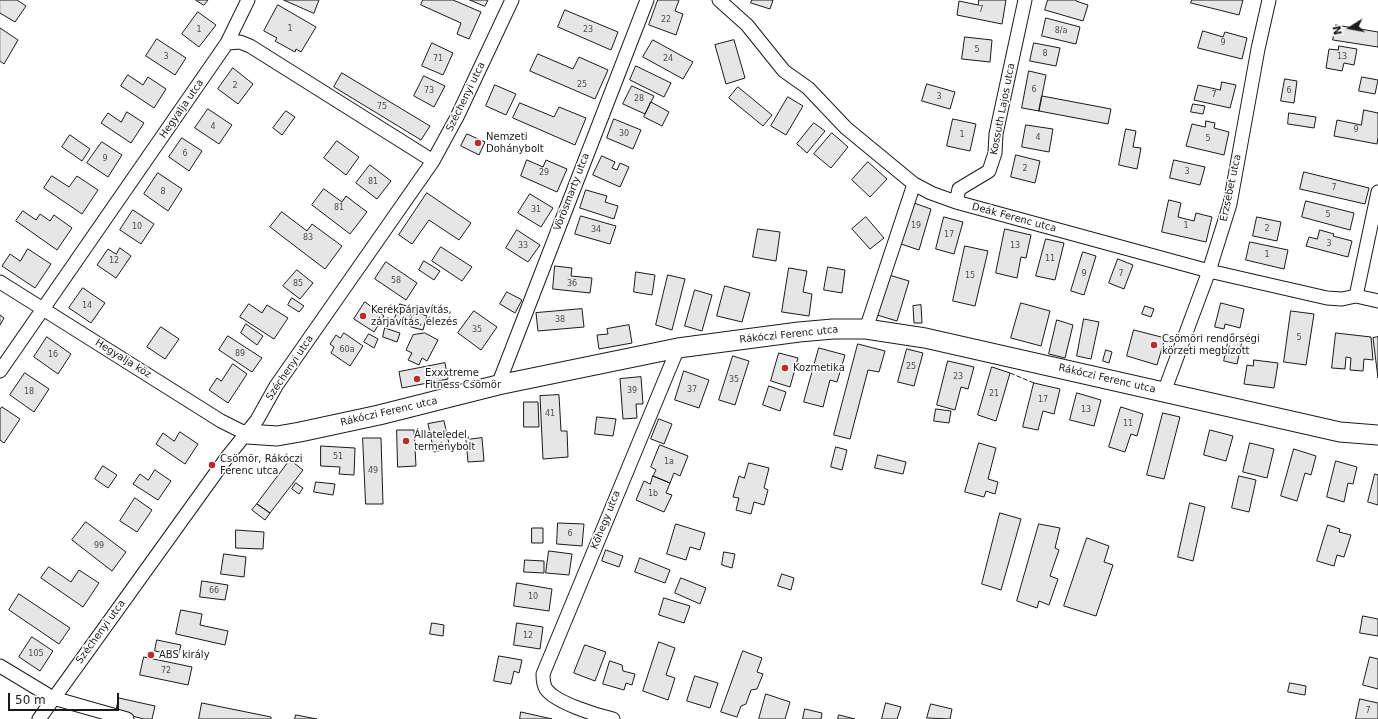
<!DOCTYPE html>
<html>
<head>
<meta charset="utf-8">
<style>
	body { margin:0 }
	#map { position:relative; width:1378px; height:719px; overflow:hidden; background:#fff; font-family:"DejaVu Sans",sans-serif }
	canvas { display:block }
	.north { position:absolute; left:1330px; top:8px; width:40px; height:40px; -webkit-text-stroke:3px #fff; paint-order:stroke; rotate:259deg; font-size:11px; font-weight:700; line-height:16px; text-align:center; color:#1a1a1a }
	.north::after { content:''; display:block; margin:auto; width:14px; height:18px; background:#1a1a1a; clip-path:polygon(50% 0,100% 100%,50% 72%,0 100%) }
	.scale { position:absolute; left:8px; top:693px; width:111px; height:18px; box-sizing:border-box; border:2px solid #1a1a1a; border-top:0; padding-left:5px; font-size:12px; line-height:14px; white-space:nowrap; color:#1a1a1a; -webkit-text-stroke:3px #fff; paint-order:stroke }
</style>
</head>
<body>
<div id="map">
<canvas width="1378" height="719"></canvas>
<div class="north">N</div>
<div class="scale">50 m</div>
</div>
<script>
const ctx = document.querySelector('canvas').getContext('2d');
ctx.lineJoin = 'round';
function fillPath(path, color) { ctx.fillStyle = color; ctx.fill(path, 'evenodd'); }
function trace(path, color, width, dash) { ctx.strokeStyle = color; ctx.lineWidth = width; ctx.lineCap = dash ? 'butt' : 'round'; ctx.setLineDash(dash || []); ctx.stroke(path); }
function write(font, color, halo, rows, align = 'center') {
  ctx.font = font + ' "DejaVu Sans",sans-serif'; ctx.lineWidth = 3; ctx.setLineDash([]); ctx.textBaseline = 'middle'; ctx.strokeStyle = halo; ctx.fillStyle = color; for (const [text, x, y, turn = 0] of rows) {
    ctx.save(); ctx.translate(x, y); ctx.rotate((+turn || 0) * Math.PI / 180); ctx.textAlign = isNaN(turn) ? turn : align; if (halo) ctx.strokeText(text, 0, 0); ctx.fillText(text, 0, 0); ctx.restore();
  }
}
const building = new Path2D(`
	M0,0H17L26,6L15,22L0,13Z
	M196,0H208L204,5Z
	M284,0H319L314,13Z
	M423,0H453L481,12L469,39L457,34L461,23L421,5Z
	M470,0H488L485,6Z
	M658,0H679L675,11L683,14L676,35L649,25Z
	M752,0H773L770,9L751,3Z
	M979,0H1006L1002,24L957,15L959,1L978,5Z
	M1048,0H1076V1L1088,5L1083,21L1045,10Z
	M1192,0H1243L1239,15L1191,3Z
	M278,5L316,27L301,52L296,49L295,52L275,41L277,38L264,31Z
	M565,10L618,32L611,50L558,27Z
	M198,12L216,25L199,47L182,34Z
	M1046,18L1080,27L1076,44L1042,36Z
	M1336,25L1378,32V47L1333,40Z
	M0,28L18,40L4,64L0,61Z
	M1203,31L1223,37L1225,32L1247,38L1242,59L1198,48Z
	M965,37L992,40L990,62L962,59Z
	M157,39L186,58L175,75L146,56Z
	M653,40L693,62L683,79L643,57Z
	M734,40L745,78L726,84L715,45Z
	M432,43L453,53L443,75L422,66Z
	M1034,43L1060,48L1056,66L1030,61Z
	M1339,46L1357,49L1354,65L1344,63L1342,71L1326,68L1329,49L1338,50Z
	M538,54L573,69L579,57L608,70L595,99L530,71Z
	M636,66L671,83L664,97L630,80Z
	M233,68L253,84L238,104L218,89Z
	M1029,71L1046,75L1039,111L1022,108Z
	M342,73L430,126L421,140L334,87Z
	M128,75L143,85L148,77L166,89L154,108L121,86Z
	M424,76L445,86L434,107L414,96Z
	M1362,77L1378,80L1375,94L1359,91Z
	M1285,79L1297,81L1294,103L1281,101Z
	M1222,82L1236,85L1230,108L1194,100L1198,85L1220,90Z
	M927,84L955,92L950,109L922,101Z
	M495,85L516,94L506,115L486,106Z
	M632,86L654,96L645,114L623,104Z
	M738,87L772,115L763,126L729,98Z
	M1042,96L1111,109L1108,124L1039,111Z
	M788,97L803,106L786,135L771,126Z
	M651,102L669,112L662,126L644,117Z
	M520,103L554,117L559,107L586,118L575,145L513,118Z
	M1193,104L1205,106L1203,114L1191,112Z
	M208,109L232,125L219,144L195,128Z
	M1364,110L1378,113V137L1377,144L1334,136L1337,120L1361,125Z
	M286,111L295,117L282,135L273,128Z
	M127,112L144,123L131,143L101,123L108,113L121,122Z
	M1289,113L1316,117L1314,128L1288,124Z
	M614,119L641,130L633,149L607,138Z
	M953,119L976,124L970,151L947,146Z
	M1206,121L1215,123L1214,128L1229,132L1224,155L1186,146L1192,124L1205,127Z
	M814,123L825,131L807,153L797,144Z
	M1026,125L1053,129L1049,152L1022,147Z
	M1126,129L1136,131L1133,147L1141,148L1137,169L1119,165Z
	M832,133L848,147L831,168L814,154Z
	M467,134L485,142L479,155L461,146Z
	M70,135L90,149L82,161L62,147Z
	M182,138L202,151L189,171L169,157Z
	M337,141L359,157L346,175L324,158Z
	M102,142L122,155L108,177L87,163Z
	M1016,155L1040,161L1035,183L1011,177Z
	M602,156L615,162L612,168L617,170L620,163L629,167L620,187L593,175Z
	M527,160L543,167L546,160L567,169L557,192L521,176Z
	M1174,160L1205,167L1200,185L1170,178Z
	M868,162L887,179L870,197L852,180Z
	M370,165L391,181L377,199L356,183Z
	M1304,172L1369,188L1365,204L1300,189Z
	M158,173L182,189L168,211L144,194Z
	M52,176L69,187L77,176L98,190L82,214L44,188Z
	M324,189L342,202L346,196L367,212L350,234L312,205Z
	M586,190L607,196L605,202L618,206L614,219L580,208Z
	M427,193L471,223L459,240L429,220L412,244L399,235Z
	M530,194L553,208L541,227L518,213Z
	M1169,200L1181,203L1178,217L1194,221L1196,213L1212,217L1206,242L1162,232Z
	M1306,201L1354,213L1350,230L1302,217Z
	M914,203L931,209L919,250L901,244Z
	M133,210L154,224L141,244L120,230Z
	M23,211L36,220L40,214L50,221L54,215L72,228L57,250L16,221Z
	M282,212L307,231L312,224L342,246L325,269L270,227Z
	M581,216L616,226L610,244L575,234Z
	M866,217L884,238L870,249L852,229Z
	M944,217L963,222L954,254L936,249Z
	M1257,217L1281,222L1277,241L1253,236Z
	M758,229L780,232L776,261L753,257Z
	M1005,229L1031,235L1026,258L1021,257L1017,278L996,273Z
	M517,230L540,245L528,262L506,248Z
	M1320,230L1334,234L1333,236L1352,241L1348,257L1306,246L1309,237L1317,239Z
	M1046,239L1064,243L1055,280L1036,276Z
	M1250,242L1288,250L1284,269L1246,260Z
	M965,246L988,251L975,306L953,301Z
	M441,247L472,267L462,281L432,261Z
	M120,248L131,256L116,278L97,265L108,249L116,254Z
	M28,249L51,264L35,288L2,266L10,254L20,261Z
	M1083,252L1096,256L1084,295L1071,291Z
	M1118,259L1133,265L1124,289L1109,283Z
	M424,261L440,271L434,280L419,270Z
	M386,262L417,283L406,300L375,279Z
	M555,266L572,268L571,276L592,278L590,293L553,289Z
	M828,267L845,270L842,293L824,290Z
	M789,268L807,271L803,292L812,294L809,316L782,312Z
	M297,270L313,283L300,299L283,286Z
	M636,272L655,275L652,295L634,292Z
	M668,275L685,279L672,330L656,325Z
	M889,275L909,281L897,321L877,315Z
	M725,286L750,293L742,322L717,316Z
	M83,288L105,303L91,323L69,308Z
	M695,290L712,295L702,331L685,326Z
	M507,292L522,300L515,313L500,304Z
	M292,298L304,306L299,312L288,305Z
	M365,302L384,316L374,332L354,319Z
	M1021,303L1050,311L1041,346L1011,338Z
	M1221,303L1244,309L1240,328L1225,324L1224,329L1215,327Z
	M249,304L262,313L267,305L288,318L274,339L240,317Z
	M400,304L413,308L407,326L394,321Z
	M921,305L922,323H914L913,306Z
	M1145,306L1154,309L1151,317L1142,314Z
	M582,309L584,327L538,331L536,313Z
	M474,311L497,327L481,350L458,333Z
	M1291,311L1314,314L1306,365L1284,362Z
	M415,312L427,316L423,330L411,327Z
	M0,315L4,318L0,325Z
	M1084,319L1099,322L1091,359L1077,356Z
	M1057,320L1073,325L1065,358L1049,354Z
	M246,324L263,336L257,345L241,333Z
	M629,325L632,343L599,349L597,335L608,334L607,329Z
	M161,327L179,339L165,359L147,347Z
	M385,328L400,333L397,342L383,337Z
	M1134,330L1165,338L1157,365L1127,356Z
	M344,333L363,346L350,366L331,353L334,347L330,344L336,335L340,338Z
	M425,333L438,340L427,361L422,358L419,365L408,360L412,353L406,350L413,335Z
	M1336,333L1371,337L1373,360L1364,359L1363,371L1350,370L1351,358L1346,357L1345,369L1332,368Z
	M369,334L378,339L374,348L364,342Z
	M1230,334L1243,337L1237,364L1224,361Z
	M228,336L262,358L252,372L219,350Z
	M47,337L71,354L58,374L34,357Z
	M1378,337V378L1373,338Z
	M858,344L885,351L879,372L868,370L850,439L834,435Z
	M819,348L845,355L837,382L830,380L823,407L804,402Z
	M907,349L923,353L914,386L898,382Z
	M1106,350L1112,352L1109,363L1103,361Z
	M779,353L798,358L790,387L771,381Z
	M733,356L749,361L735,405L719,400Z
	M1254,360L1278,363L1274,388L1244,384L1247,365L1253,366Z
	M948,361L974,367L968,389L961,387L955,410L937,405Z
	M445,363L448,379L402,388L399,372Z
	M233,364L247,374L228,403L209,390L217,378L221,381Z
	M992,367L1010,373L996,421L978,415Z
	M684,371L709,380L699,408L675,400Z
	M25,373L49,389L34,412L10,395Z
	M641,377L643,404H636L637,418L623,419L620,379Z
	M1034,383L1060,389L1054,414L1043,411L1038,430L1023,427Z
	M769,386L786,392L780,411L763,405Z
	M1077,393L1101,400L1094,426L1070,420Z
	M559,395L561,431H567L568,457L543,459L540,396Z
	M524,402H538L539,427H524Z
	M2,407L20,419L4,443L0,440V410Z
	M1121,407L1143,414L1137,436L1131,434L1125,452L1109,447Z
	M936,409L951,411L949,423L934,421Z
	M1163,413L1180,417L1164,479L1147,475Z
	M597,417L616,419L613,436L595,434Z
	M659,419L672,424L664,444L651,439Z
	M444,421L450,448L434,452L428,424Z
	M397,430H414L416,466L398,467Z
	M1210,430L1233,436L1226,461L1204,455Z
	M180,432L198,444L185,464L156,444L163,433L174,441Z
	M363,438H381L383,504H366Z
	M482,438L484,461L468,462L466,440Z
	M979,443L996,448L988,479L998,482L995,494L986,491L984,497L965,492Z
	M1250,443L1274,449L1267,478L1243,472Z
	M660,445L688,456L680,476L674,473L670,483L653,476L656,470L651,467Z
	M321,446L355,448L354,475L339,474L340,467L321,466Z
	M836,447L847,450L842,470L831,467Z
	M1294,449L1316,456L1311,475L1305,473L1297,501L1281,496Z
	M878,455L906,462L903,474L875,468Z
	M290,460L303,470L270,513L257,504Z
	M1336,461L1357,467L1353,484L1348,483L1344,502L1327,497Z
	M749,463L769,468L764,488L768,490L764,505L754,502L751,514L736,510L739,498L733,497L739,476L744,478Z
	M103,466L117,475L108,488L95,479Z
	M155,470L171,481L158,500L133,484L140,474L148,480Z
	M1375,474L1378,475V505L1368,502Z
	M653,476L670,483L666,493L672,495L664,512L636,500L644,481L650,484Z
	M1239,476L1256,480L1249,512L1232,508Z
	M316,482L335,484L333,495L314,492Z
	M296,483L303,488L299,494L292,489Z
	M135,498L152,510L137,532L120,521Z
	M1190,503L1205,507L1193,561L1178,557Z
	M257,504L270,513L265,520L252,510Z
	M1000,513L1021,519L1001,590L982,584Z
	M86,522L126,552L112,571L72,540Z
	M558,523L584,524L582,546L557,544Z
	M676,524L705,533L700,550L690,547L686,560L667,554Z
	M1039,524L1060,528L1055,548L1059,550L1050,576L1058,579L1049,605L1039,601L1037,608L1017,601Z
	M1328,525L1340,529L1339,532L1351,535L1344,557L1337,555L1334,566L1317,561Z
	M532,528H543V543H532Z
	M236,530L264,532L263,549L236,548Z
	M1087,538L1109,546L1104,562L1113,565L1096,616L1064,606Z
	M606,550L623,556L619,567L602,561Z
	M549,551L572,554L569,575L546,573Z
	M724,552L735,554L732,568L722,565Z
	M224,554L246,557L244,577L221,574Z
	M640,558L670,570L665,583L635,572Z
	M525,560L544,561V573L524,572Z
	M49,567L71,582L79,570L99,583L83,607L41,578Z
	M782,574L794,578L791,590L778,586Z
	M681,578L706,588L700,604L675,593Z
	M202,581L228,585L225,600L200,597Z
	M517,583L552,589L549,611L514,606Z
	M19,594L70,628L59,644L9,610Z
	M664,598L690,606L684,623L659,615Z
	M181,610L202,614L200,625L228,631L225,645L176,634Z
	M1363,616L1378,619V636L1360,633Z
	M432,623L444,625L443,636L430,634Z
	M517,623L543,627L540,649L514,645Z
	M32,637L53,651L40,671L19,657Z
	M157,640L181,645L178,656L155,651Z
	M659,642L675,648L666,675L675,678L668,700L643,691Z
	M585,645L606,652L595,681L574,673Z
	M743,651L762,658L757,672L763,674L757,689L751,690L746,704L741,706L737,717L721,712Z
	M499,656L522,660L519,673L514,671L511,684L494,681Z
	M144,657L192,667L188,685L140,675Z
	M1370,657L1378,659V689L1363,685Z
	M610,661L622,665L623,671L635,674L632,685L626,683L624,690L603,684Z
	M695,676L718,683L710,708L687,701Z
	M1290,683L1306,686L1305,695L1288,692Z
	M766,694L790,702L785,719H759Z
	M119,698L155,706L152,719H144L116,712Z
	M1360,699L1378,703V719H1356Z
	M202,703L271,717V719H199Z
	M886,703L901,707L897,719H882Z
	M931,704L952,709L950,719L927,718Z
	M805,709L822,713L821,719H803Z
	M521,712L552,719H520Z
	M296,715L317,719H295Z
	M839,715L855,719H838Z`);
fillPath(building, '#e6e6e6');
trace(building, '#1a1a1a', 1);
const street = new Path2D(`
	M719,0L747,25L784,71L808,88L846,128L914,184L931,193L956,202L1209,271L1327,298L1342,299L1356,296L1378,301
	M227,43L248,0
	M956,202L959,189L989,171L995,153L996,134L1025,0
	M0,282L221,421L247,434
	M1356,296L1378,192
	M866,329L914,184
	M0,371L227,43L240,42L250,46L433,161
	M498,385L647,0
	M1164,392L1209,271L1230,204L1258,49L1269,0
	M0,666L53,698L127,719
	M39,719L228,456L257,420L276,386L433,161L457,117L512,0
	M613,719C596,715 556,703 546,689C543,684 543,679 543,674L678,348`);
const secondary = new Path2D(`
	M247,434L277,436L300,432L379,415L498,385L678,348L799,332L833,329H866L925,338L1340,432L1378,435`);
trace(street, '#1a1a1a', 15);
trace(secondary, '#1a1a1a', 21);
trace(street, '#fff', 13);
trace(secondary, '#fff', 19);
trace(new Path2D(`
	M1010,373L1034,383`), '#1a1a1a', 1, [5, 2]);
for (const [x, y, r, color] of [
	[478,143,4,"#c62828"],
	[363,316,4,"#c62828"],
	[1154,345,4,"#c62828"],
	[785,368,4,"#c62828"],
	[417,379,4,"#c62828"],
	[406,441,4,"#c62828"],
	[212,465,4,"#c62828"],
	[151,655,4,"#c62828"]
]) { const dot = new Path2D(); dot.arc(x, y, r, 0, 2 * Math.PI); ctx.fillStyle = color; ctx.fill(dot); trace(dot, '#fff', 1.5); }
write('8px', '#4d4d4d', null, [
	["7",981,10],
	["22",666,20],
	["1",290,29],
	["1",199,30],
	["23",588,30],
	["8/a",1061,31],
	["9",1223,43],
	["5",977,50],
	["8",1045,54],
	["3",166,57],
	["13",1342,57],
	["71",438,59],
	["24",668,59],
	["25",582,85],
	["2",235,86],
	["6",1034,90],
	["73",429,91],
	["6",1289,91],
	["7",1214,95],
	["3",939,97],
	["28",639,99],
	["75",382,107],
	["4",213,127],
	["9",1356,130],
	["30",624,134],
	["1",962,135],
	["4",1038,138],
	["5",1208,139],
	["6",185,154],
	["9",105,159],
	["2",1025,169],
	["3",1187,172],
	["29",544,173],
	["81",373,182],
	["7",1334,188],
	["8",163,192],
	["81",339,208],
	["31",536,210],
	["5",1328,215],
	["19",916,226],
	["1",1186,226],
	["10",137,227],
	["2",1267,229],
	["34",596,230],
	["17",949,235],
	["83",308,238],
	["3",1329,244],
	["33",523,246],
	["13",1015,246],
	["1",1267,255],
	["11",1050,259],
	["12",114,261],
	["9",1084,274],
	["7",1121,274],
	["15",970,276],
	["58",396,281],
	["85",298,284],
	["36",572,284],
	["14",87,306],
	["38",560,320],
	["35",477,330],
	["5",1299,338],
	["60a",347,350],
	["89",240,354],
	["16",53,355],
	["25",911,367],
	["23",958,377],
	["35",734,380],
	["37",692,390],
	["39",632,391],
	["18",29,392],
	["21",994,394],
	["17",1043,400],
	["13",1086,410],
	["41",550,414],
	["11",1128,424],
	["51",338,457],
	["1a",669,462],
	["49",373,471],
	["1b",653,494],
	["6",570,534],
	["99",99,546],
	["66",214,591],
	["10",533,597],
	["12",528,636],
	["105",36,654],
	["72",166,671],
	["7",1368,711]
]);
write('10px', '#1a1a1a', '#fff', [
	["Széchenyi utca",466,97,-64],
	["Hegyalja utca",182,109,-55],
	["Kossuth Lajos utca",1003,109,-79],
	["Erzsébet utca",1231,188,-78],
	["Vörösmarty utca",572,192,-69],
	["Deák Ferenc utca",1014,218,15],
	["Rákóczi Ferenc utca",789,335,-6],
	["Hegyalja köz",123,359,32],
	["Széchenyi utca",290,368,-56],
	["Rákóczi Ferenc utca",1107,379,13],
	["Rákóczi Ferenc utca",389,412,-13],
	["Kőhegy utca",606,520,-68],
	["Széchenyi utca",101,632,-54]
]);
write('10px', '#1a1a1a', '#fff', [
	["Nemzeti",486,137],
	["Dohánybolt",486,149],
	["Kerékpárjavítás,",371,310],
	["zárjavítás, élezés",371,322],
	["Csömöri rendőrségi",1162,339],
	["körzeti megbízott",1162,351],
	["Kozmetika",793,368],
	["Exxxtreme",425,373],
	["Fitness Csömör",425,385],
	["Állateledel,",414,435],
	["terménybolt",414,447],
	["Csömör, Rákóczi",220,459],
	["Ferenc utca",220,471],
	["ABS király",159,655]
], 'left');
</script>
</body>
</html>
